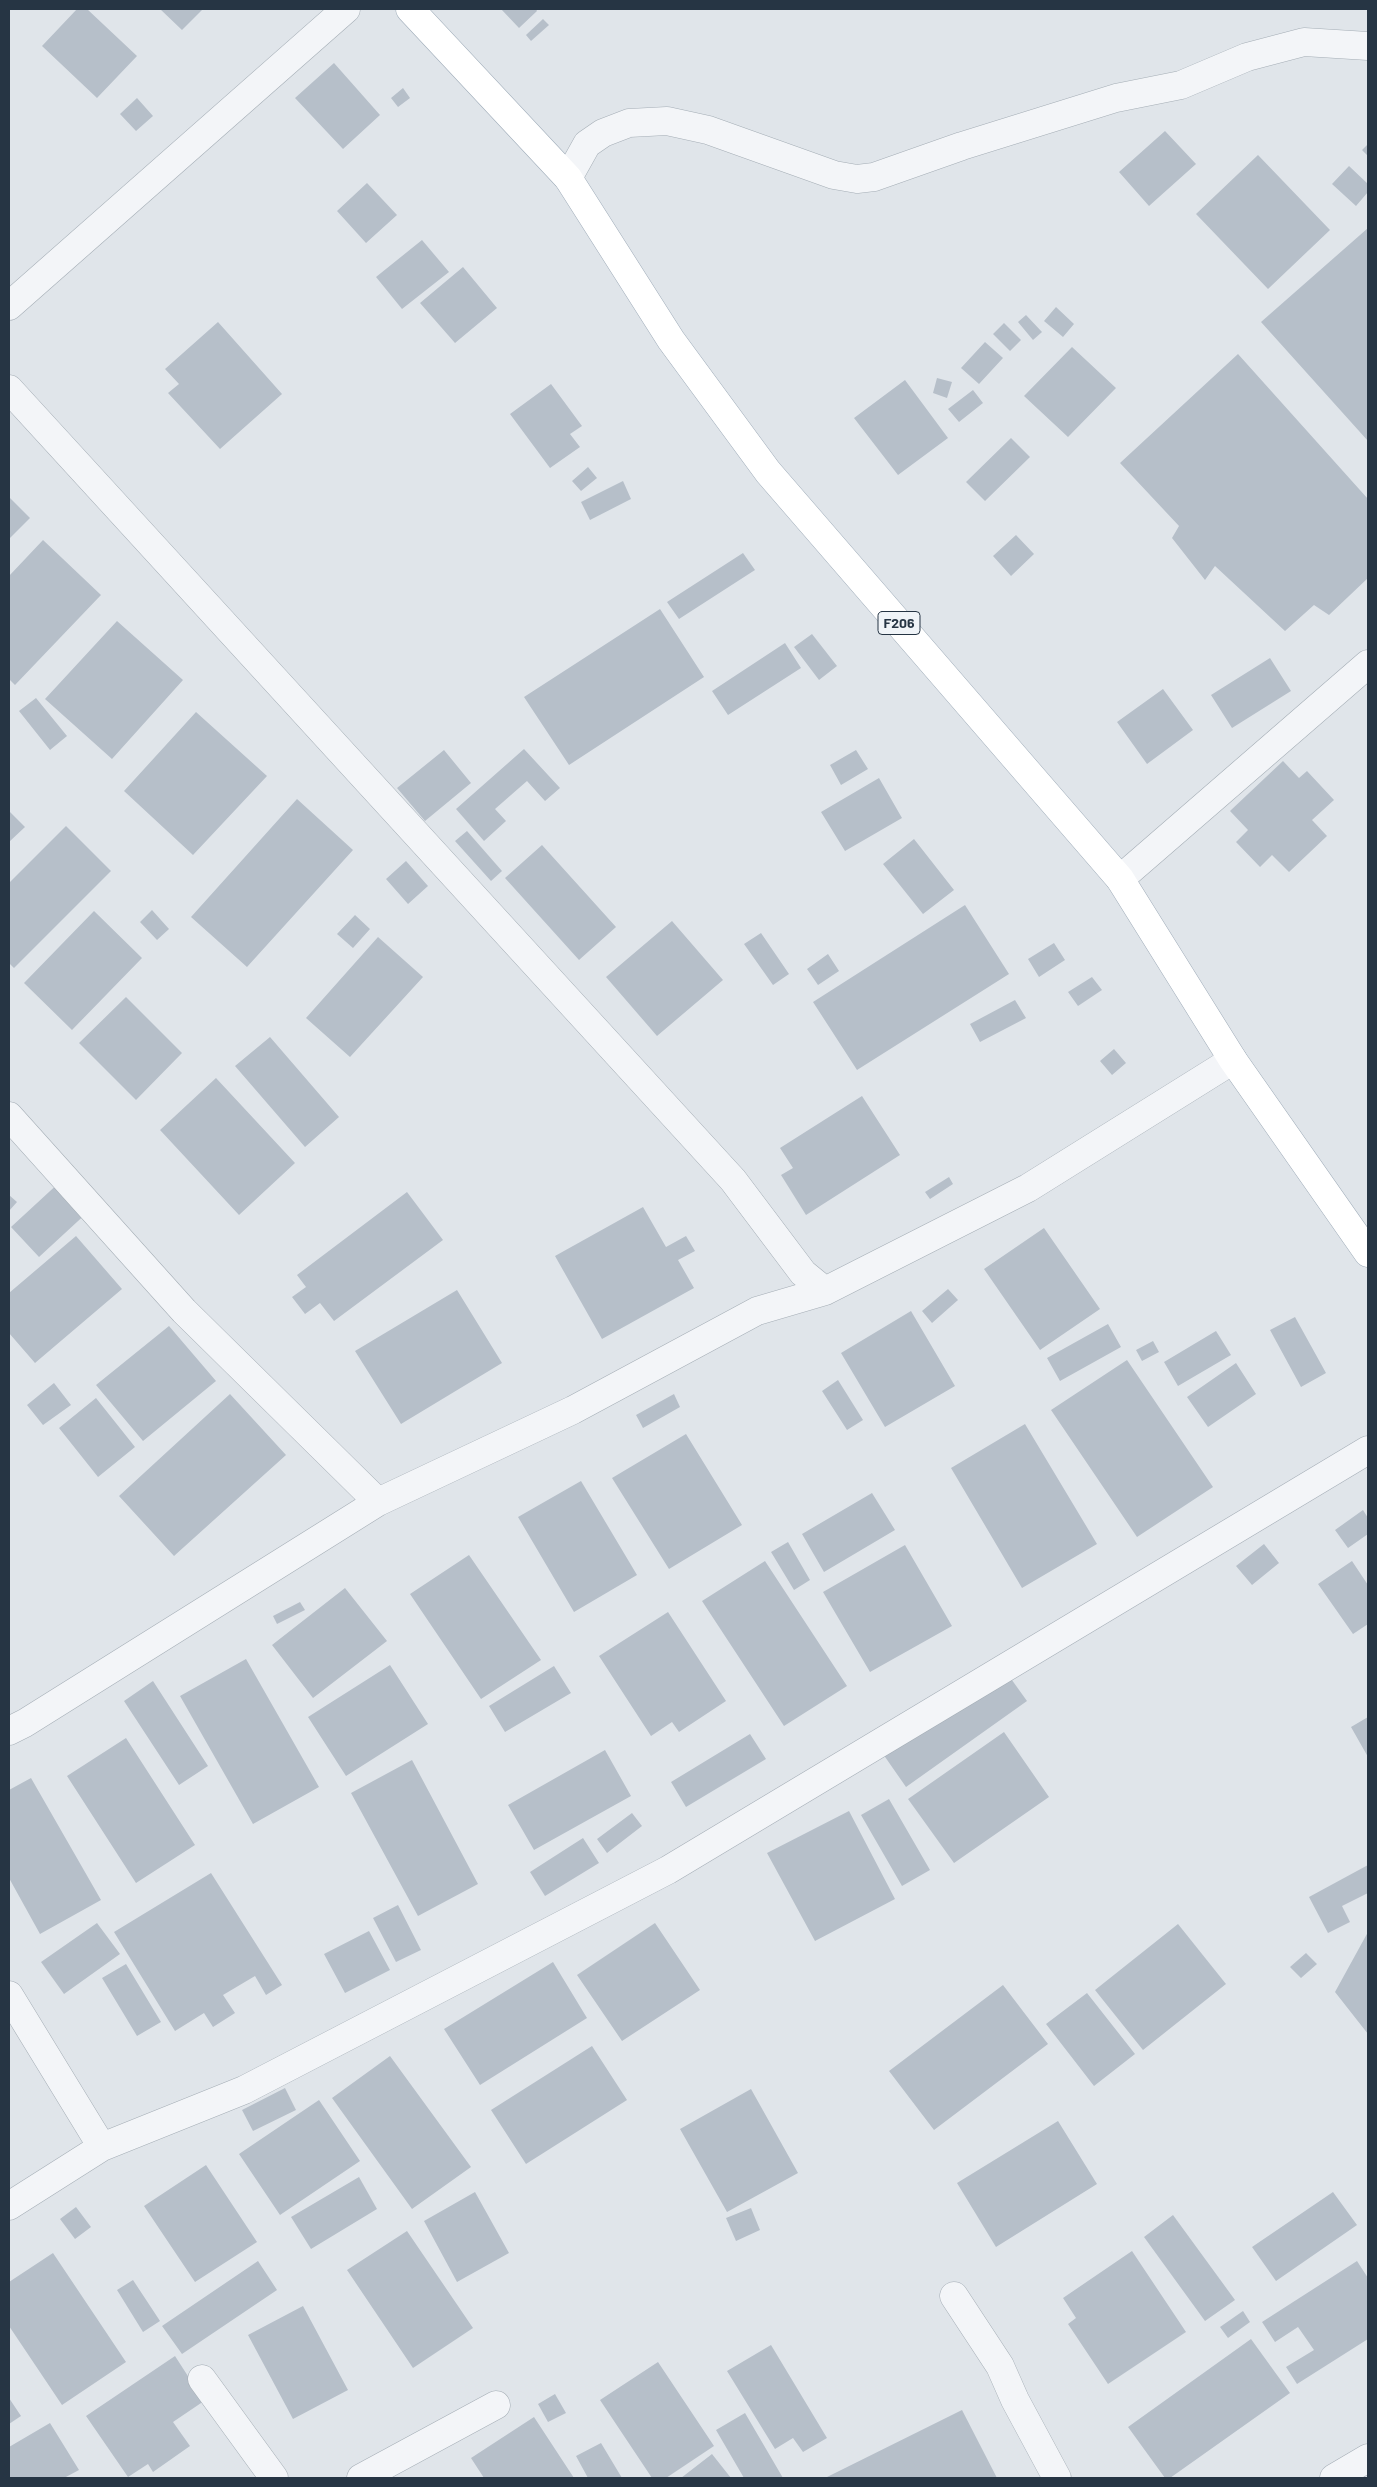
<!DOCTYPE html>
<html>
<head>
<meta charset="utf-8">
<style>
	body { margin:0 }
	#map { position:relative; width:1377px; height:2487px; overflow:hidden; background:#e0e5ea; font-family:Barlow,sans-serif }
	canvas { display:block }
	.frame { position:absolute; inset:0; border:10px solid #263544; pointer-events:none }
</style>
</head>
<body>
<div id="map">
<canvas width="1377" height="2487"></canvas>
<div class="frame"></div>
</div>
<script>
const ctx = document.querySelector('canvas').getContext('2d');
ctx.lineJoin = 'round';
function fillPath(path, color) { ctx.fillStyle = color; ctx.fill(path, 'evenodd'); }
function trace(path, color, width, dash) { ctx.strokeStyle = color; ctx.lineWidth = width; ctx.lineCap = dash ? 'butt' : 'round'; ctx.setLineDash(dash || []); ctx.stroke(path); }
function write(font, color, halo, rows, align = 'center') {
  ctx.font = font + ' Barlow,sans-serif'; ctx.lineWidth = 5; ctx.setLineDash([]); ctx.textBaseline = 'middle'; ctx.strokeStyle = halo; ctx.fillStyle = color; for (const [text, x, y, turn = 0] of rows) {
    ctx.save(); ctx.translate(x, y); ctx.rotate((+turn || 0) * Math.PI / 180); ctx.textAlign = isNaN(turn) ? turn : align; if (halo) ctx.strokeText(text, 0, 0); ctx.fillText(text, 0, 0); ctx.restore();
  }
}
fillPath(new Path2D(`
	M77,9H87L137,56L97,98L42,46Z
	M160,9H203L182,30Z
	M501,9H536L537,11L519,28Z
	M543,19L549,25L531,41L526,35Z
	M334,63L380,115L343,149L295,98Z
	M403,88L410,98L398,107L391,98Z
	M137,98L153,116L136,131L120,114Z
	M1165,131L1196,164L1149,206L1119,172Z
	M1368,144V156L1362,150Z
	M1258,155L1330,230L1268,289L1196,214Z
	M1349,166L1368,184V192L1356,206L1332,184Z
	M367,183L397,215L366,243L337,211Z
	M1368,228V441L1261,322Z
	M422,240L449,272L402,309L376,277Z
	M463,267L497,308L455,343L420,303Z
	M1056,307L1074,324L1063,337L1044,321Z
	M1026,315L1042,332L1033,340L1018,322Z
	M218,322L282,394L220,449L168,393L179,384L165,369Z
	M1004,323L1021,340L1010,351L993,334Z
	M985,342L1003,358L979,384L961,368Z
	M1072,347L1116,388L1068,437L1024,396Z
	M1238,354L1368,499V578L1329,615L1314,605L1285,631L1215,566L1205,580L1172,538L1179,526L1120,463Z
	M937,378L952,382L947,398L933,393Z
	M905,380L948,438L898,475L854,418Z
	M551,384L582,426L570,434L580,447L550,468L510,414Z
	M973,390L983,403L959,422L948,409Z
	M1011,438L1030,457L985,501L966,482Z
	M588,467L597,478L581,491L572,481Z
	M623,481L631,499L590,520L581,502Z
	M9,497L30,518L9,539Z
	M1016,535L1034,554L1011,576L993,556Z
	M43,540L101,595L15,685L9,679V576Z
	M743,553L755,570L679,619L667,602Z
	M660,609L704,677L569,765L524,697Z
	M117,621L183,680L112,759L45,699Z
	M812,634L837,666L819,680L794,647Z
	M785,643L801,668L728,715L712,691Z
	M1270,658L1291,691L1232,728L1211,695Z
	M1163,689L1193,730L1147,764L1117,722Z
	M36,698L67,736L50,750L19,711Z
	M196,712L267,776L193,855L124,791Z
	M524,749L560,788L545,801L527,781L495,809L506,821L484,841L456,809Z
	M444,750L471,783L425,821L397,788Z
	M856,750L868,769L841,785L830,765Z
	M1283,761L1299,778L1307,771L1334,800L1312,820L1327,836L1289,872L1272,855L1260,867L1236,842L1248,830L1230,811Z
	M879,778L902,818L845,851L821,812Z
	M297,799L353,850L247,967L191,917Z
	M9,811L25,827L9,842Z
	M66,826L111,871L14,968L9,963V883Z
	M467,831L502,871L491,881L455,841Z
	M914,839L954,890L923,914L883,864Z
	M542,845L616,927L579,960L505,878Z
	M406,861L428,886L408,904L386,879Z
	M965,905L1009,974L857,1070L813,1002Z
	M152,910L169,929L157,940L140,922Z
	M94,911L142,958L72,1030L24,983Z
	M355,915L370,929L353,948L337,934Z
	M672,921L723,980L657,1036L606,977Z
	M761,933L789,974L773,985L744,944Z
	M378,937L423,977L350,1057L306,1018Z
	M1054,943L1065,960L1039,977L1028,959Z
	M828,954L839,971L818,985L807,969Z
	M1092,977L1102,990L1078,1006L1068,992Z
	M126,997L182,1053L136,1100L79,1043Z
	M1015,1000L1026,1018L980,1042L970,1024Z
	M270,1037L339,1117L305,1147L235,1066Z
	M1114,1049L1126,1063L1112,1075L1100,1061Z
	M216,1078L295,1163L239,1215L160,1130Z
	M862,1096L900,1155L806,1215L781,1175L793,1168L780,1148Z
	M949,1177L953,1184L930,1199L925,1192Z
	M62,1180L90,1210L39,1257L11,1227Z
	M407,1192L443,1240L334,1321L320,1303L305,1314L292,1297L306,1287L297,1275Z
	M9,1195L17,1202L9,1211Z
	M643,1207L666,1247L686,1236L695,1251L678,1260L694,1288L602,1339L555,1256Z
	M1044,1228L1100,1309L1040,1350L984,1269Z
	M76,1236L122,1289L35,1363L9,1333V1293Z
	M948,1289L958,1300L932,1323L922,1311Z
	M457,1290L502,1363L401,1424L355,1351Z
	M911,1311L955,1386L885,1427L841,1353Z
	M1295,1317L1326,1373L1301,1387L1270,1330Z
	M1108,1324L1121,1347L1060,1381L1047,1358Z
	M169,1326L216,1381L143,1441L96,1385Z
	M1216,1331L1231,1355L1178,1386L1164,1362Z
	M1153,1341L1159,1352L1142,1361L1136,1350Z
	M1127,1360L1213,1487L1137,1537L1051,1410Z
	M1236,1363L1256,1394L1208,1427L1187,1397Z
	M838,1380L863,1420L847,1430L822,1391Z
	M54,1383L71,1405L43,1425L27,1405Z
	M230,1394L286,1455L174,1556L119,1496Z
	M674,1394L680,1407L643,1428L636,1415Z
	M96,1398L135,1447L98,1477L59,1428Z
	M1025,1424L1097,1544L1022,1588L951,1468Z
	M686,1434L742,1525L669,1569L612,1478Z
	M581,1481L637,1575L574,1612L518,1517Z
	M872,1493L895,1530L824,1572L802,1534Z
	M1363,1510L1368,1518V1534L1348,1548L1335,1530Z
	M788,1542L810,1580L794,1590L771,1552Z
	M1264,1544L1279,1563L1252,1585L1236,1566Z
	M905,1545L952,1626L870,1672L823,1592Z
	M469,1555L541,1660L481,1699L410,1594Z
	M765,1561L847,1686L784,1726L702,1601Z
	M1352,1561L1368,1585V1624L1353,1634L1318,1584Z
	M345,1588L387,1641L313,1698L272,1645Z
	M300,1602L305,1610L277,1624L273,1616Z
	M668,1612L726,1701L679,1732L672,1722L651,1736L599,1656Z
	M246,1659L319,1787L253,1824L180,1696Z
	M390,1665L428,1724L346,1776L308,1717Z
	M554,1666L571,1693L505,1732L489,1706Z
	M1004,1669L1027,1701L906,1787L883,1754Z
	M153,1681L208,1766L179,1785L124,1701Z
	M1368,1717V1757L1351,1727Z
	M1004,1732L1049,1797L954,1863L908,1799Z
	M750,1734L766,1759L686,1807L671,1782Z
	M126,1738L195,1845L136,1883L67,1776Z
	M605,1750L631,1796L534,1850L508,1805Z
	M412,1760L478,1884L418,1916L351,1793Z
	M31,1778L101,1900L40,1934L9,1878V1790Z
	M889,1799L930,1870L902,1886L861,1815Z
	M849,1811L895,1899L815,1941L767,1853Z
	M632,1813L642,1826L607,1853L597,1839Z
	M583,1838L599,1863L545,1896L530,1872Z
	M1368,1865V1893L1342,1906L1350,1922L1328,1933L1309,1897Z
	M211,1873L282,1985L266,1995L255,1976L223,1995L235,2013L213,2027L204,2013L175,2031L114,1932Z
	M398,1905L421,1950L396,1962L373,1918Z
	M97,1923L120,1954L64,1994L41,1962Z
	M655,1923L700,1990L622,2041L577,1975Z
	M1178,1924L1226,1984L1143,2050L1095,1990Z
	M369,1931L390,1970L345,1993L324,1954Z
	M1368,1932V2034L1335,1992Z
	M1306,1953L1317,1964L1301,1978L1290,1967Z
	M553,1962L587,2018L480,2085L444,2029Z
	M126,1964L161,2022L137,2036L102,1978Z
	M1003,1985L1048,2044L934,2130L889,2071Z
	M1087,1993L1135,2054L1094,2086L1046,2024Z
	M592,2046L627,2100L526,2164L491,2110Z
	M390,2056L471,2167L412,2209L332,2098Z
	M285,2088L296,2110L253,2131L242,2110Z
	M751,2089L798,2173L727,2212L680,2129Z
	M319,2100L360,2161L280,2215L239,2154Z
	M1058,2121L1097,2184L996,2247L957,2183Z
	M206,2165L257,2242L195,2282L144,2206Z
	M359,2177L377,2209L311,2249L291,2217Z
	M475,2192L509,2253L457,2282L424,2221Z
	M1333,2192L1357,2225L1276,2281L1252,2247Z
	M76,2207L91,2227L75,2239L60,2219Z
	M751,2208L760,2230L736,2241L726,2218Z
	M1173,2215L1235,2300L1205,2321L1144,2237Z
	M407,2231L473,2328L413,2368L347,2270Z
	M1132,2251L1186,2332L1108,2384L1068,2324L1076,2318L1063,2298Z
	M53,2253L126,2362L62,2405L9,2326V2282Z
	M258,2261L277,2290L182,2354L162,2326Z
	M1357,2261L1368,2278V2339L1297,2384L1286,2367L1314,2350L1298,2327L1275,2342L1262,2322Z
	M133,2280L160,2321L143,2332L117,2290Z
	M303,2306L348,2390L293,2419L248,2335Z
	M1243,2311L1250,2322L1228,2338L1220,2327Z
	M1251,2339L1290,2393L1170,2478H1165L1128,2427Z
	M771,2345L827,2438L803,2452L793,2438L775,2449L727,2371Z
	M175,2356L204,2401L173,2422L190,2446L153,2472L148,2464L128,2477L86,2416Z
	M658,2362L714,2446L666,2478H652L600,2400Z
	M555,2394L566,2413L548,2422L538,2404Z
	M9,2398L21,2416L9,2424Z
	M962,2410L997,2478H825Z
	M745,2413L783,2478H744L716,2430Z
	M534,2417L574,2478H484L471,2458Z
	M50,2423L79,2470L64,2478H9V2447Z
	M601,2443L622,2478H588L576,2456Z
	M712,2454L731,2478H681Z`), '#b6bfc9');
const minor = new Path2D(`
	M568,178L587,144L603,133L629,123L667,121L708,130L834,175L857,179L874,177L962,146L1116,98L1181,85L1247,57L1304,42L1368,46
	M9,306L346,9
	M9,389L733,1180L803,1273L825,1291
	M1120,879L1368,664
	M9,1116L184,1311L378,1502
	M9,1731L25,1723L378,1502L573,1410L757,1311L825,1291L1028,1188L1233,1060
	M9,1995L102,2147
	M9,2206L102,2147L244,2090L668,1870L1368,1450
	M954,2296L1000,2366L1015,2400L1057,2478
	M202,2379L274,2478
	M361,2478L496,2405
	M1334,2478L1368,2458`);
const major = new Path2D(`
	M410,9L568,178L671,340L768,472L1120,879L1233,1060L1368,1253`);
trace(minor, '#a4adb5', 29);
trace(major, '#9eabb8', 29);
trace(minor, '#f3f5f8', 28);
trace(major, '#fff', 28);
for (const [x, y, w] of [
	[899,623,42]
]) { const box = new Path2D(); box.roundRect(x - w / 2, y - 11.5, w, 23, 4); ctx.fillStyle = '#f0f4f8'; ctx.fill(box); trace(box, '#263544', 1); }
write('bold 14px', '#263544', null, [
	["F206",899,623]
]);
</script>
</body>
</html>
